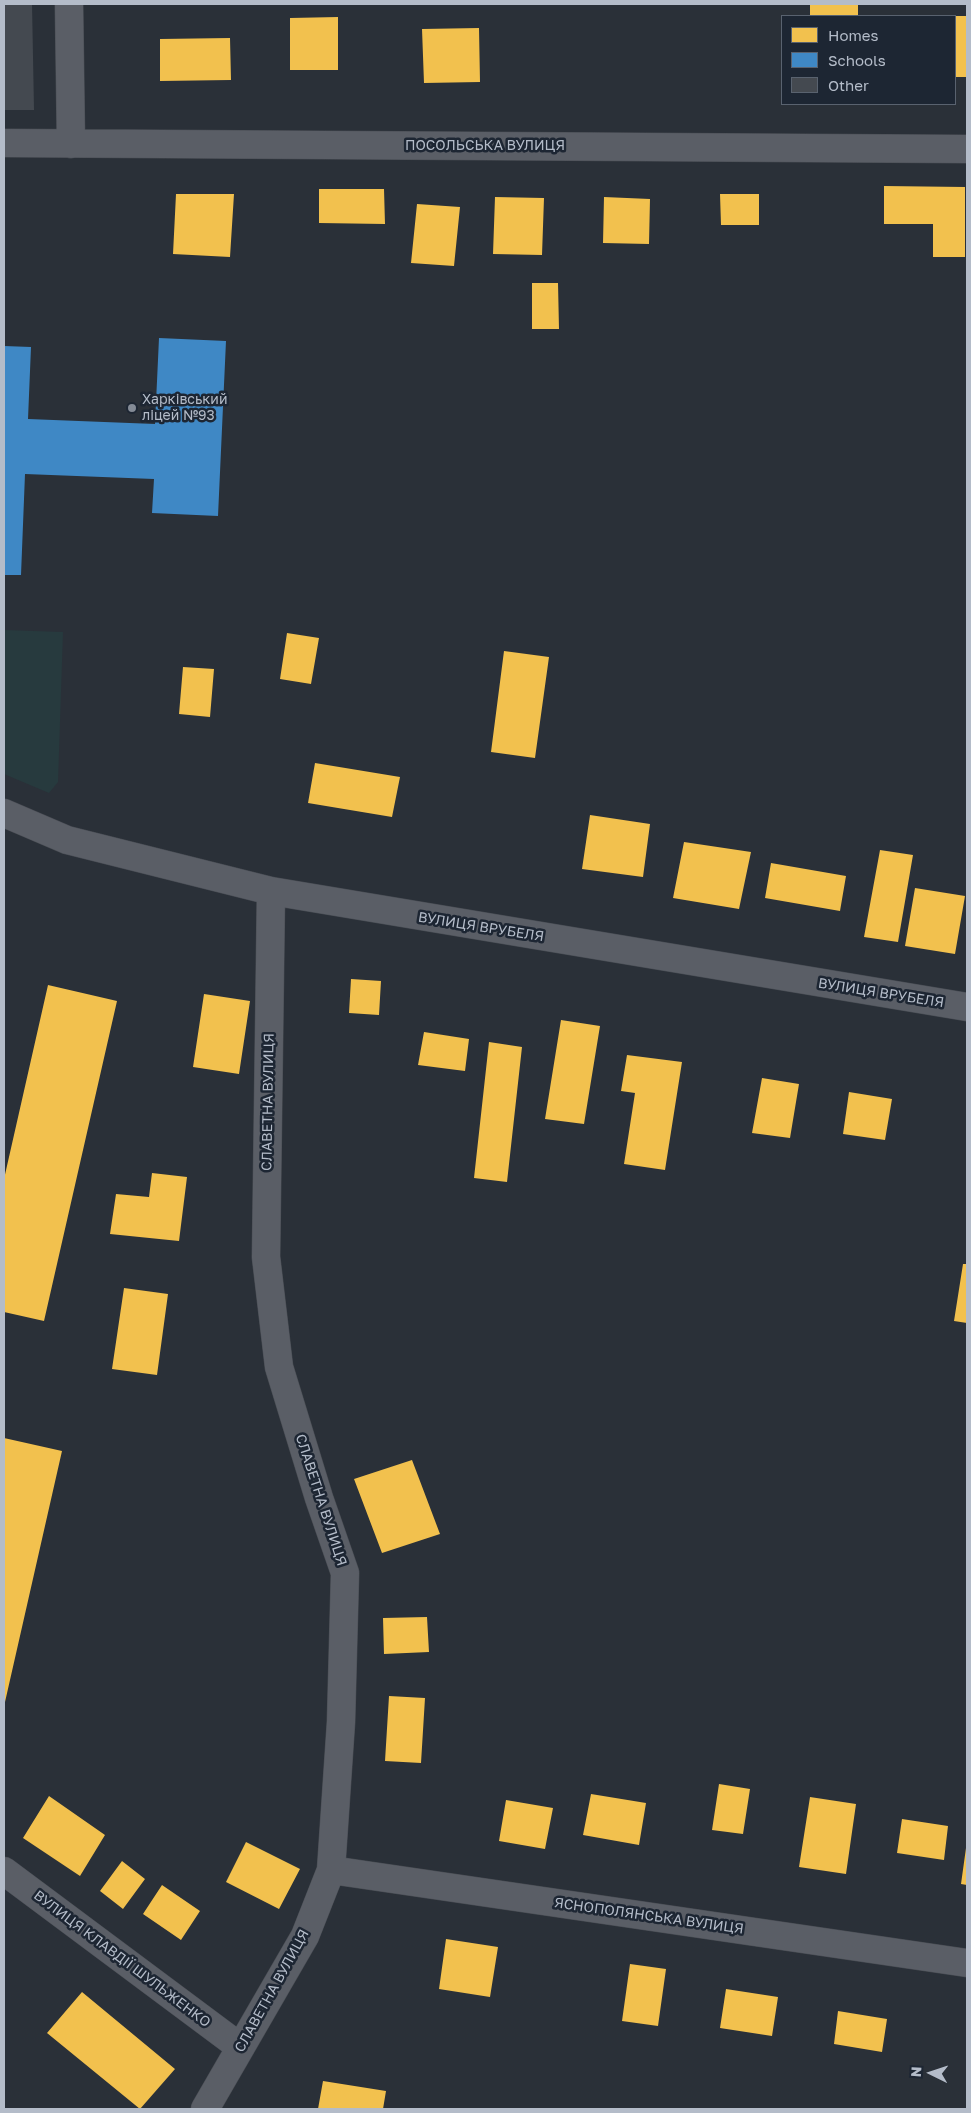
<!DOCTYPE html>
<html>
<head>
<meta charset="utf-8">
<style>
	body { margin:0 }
	#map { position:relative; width:971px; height:2113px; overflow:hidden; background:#2a3038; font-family:"Golos Text",sans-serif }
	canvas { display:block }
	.frame { position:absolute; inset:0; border:5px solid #b4bcc9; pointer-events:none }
	.legend { position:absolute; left:781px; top:15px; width:175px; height:90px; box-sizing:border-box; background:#1d2633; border:1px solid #59626f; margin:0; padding:6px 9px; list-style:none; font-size:15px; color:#b4bcc9 }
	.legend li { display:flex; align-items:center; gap:10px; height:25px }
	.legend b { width:25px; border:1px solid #59626f }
	.north { position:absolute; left:906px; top:2048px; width:50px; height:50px; -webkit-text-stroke:4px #1d2633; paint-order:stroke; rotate:274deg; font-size:14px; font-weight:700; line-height:20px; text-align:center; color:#b4bcc9 }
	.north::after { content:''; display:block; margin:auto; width:18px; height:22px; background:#b4bcc9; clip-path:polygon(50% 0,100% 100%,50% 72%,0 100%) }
</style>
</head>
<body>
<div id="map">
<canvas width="971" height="2113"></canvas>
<div class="frame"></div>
<ul class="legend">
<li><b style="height:14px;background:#f2c14e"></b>Homes</li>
<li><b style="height:14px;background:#3f88c5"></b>Schools</li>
<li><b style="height:14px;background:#444950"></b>Other</li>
</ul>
<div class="north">N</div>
</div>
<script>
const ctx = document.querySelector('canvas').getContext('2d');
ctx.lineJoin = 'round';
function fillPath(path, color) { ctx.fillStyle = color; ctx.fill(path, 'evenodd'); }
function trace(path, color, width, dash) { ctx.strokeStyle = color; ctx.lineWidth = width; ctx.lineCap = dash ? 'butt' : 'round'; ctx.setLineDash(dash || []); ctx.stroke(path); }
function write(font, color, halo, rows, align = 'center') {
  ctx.font = font + ' "Golos Text",sans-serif'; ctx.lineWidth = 5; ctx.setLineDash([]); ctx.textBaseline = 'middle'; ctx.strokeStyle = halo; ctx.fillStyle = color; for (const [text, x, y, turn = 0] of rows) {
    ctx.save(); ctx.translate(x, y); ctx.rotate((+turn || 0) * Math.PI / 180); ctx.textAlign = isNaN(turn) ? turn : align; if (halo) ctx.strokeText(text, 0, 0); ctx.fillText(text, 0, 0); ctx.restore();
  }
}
fillPath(new Path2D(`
	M4,630L63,632L58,782L49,793L4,774Z`), '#273a3e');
fillPath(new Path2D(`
	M810,4H858V16H810Z
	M955,16H967V77H955Z
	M338,17V70H290V18Z
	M479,28L480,82L424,83L422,29Z
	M230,38L231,80L160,81V39Z
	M884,186L965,187V257H933V224H884Z
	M319,189H384L385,224L319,223Z
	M176,194H234L230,257L173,254Z
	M720,194H759V225H721Z
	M495,197L544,198L542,255L493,254Z
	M604,197L650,199L649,244L603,243Z
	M417,204L460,207L454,266L411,263Z
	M532,283H558L559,329H532Z
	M287,633L319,638L311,684L280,679Z
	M504,651L549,657L535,758L491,752Z
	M183,667L214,669L210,717L179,714Z
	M315,763L400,777L392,817L308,803Z
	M590,815L650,824L643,877L582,869Z
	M684,842L751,852L739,909L673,898Z
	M880,850L913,855L898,942L864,937Z
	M771,863L846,876L840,911L765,898Z
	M915,888L965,896L955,954L905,946Z
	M351,979L381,981L379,1015L349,1013Z
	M48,985L117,1001L44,1321L4,1312V1179Z
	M204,994L250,1001L239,1074L193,1067Z
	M561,1020L600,1026L584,1124L545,1119Z
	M424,1032L469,1039L465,1071L418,1065Z
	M489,1042L522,1047L507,1182L474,1178Z
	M627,1055L682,1062L665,1170L624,1164L635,1093L621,1091Z
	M762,1078L799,1084L790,1138L752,1133Z
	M849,1092L892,1099L885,1140L843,1134Z
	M152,1173L187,1177L179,1241L110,1234L116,1194L149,1197Z
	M963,1264H967V1323L954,1321Z
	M124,1288L168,1294L157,1375L112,1369Z
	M4,1438L62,1451L5,1702H4Z
	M412,1460L440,1534L382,1553L354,1479Z
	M427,1617L429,1652L384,1654L383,1618Z
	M389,1696L425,1698L421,1763L385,1761Z
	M719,1784L750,1789L743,1834L712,1830Z
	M591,1794L646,1803L639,1845L583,1835Z
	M49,1796L105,1835L80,1876L23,1838Z
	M810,1797L856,1804L846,1874L799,1867Z
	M506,1800L553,1808L545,1849L499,1841Z
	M902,1819L948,1826L944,1860L897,1853Z
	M246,1842L300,1869L279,1909L226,1882Z
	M966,1848H967V1885L961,1884Z
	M122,1861L145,1879L123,1909L100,1891Z
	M162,1885L200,1911L181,1940L143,1914Z
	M446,1939L498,1947L490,1997L439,1989Z
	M630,1964L666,1969L658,2026L622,2021Z
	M726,1989L778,1997L772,2036L720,2028Z
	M82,1992L175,2069L140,2109L47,2033Z
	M838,2011L887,2019L882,2052L834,2044Z
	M323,2081L386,2091L383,2109H318Z`), '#f2c14e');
fillPath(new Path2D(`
	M159,338L226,341L218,516L152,513L154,479L25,474L21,575H4V346L31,347L28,419L155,424Z`), '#3f88c5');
fillPath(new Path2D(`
	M4,4H32L34,110H4Z`), '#444950');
const minor = new Path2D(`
	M69,4L71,144
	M4,143L967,149
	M4,813L67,840L271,891L967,1007
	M331,1870L967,1963
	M4,1871L240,2047
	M205,2109L305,1936L331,1870L341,1722L345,1573L319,1498L279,1367L266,1257L271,891`);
trace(minor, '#484c53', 29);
trace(minor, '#5a5e66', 28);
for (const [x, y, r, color] of [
	[132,408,5,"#848b96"]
]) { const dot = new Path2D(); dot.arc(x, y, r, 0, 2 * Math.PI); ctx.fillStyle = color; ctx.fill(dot); trace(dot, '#1d2633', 2); }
write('14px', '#b4bcc9', '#1d2633', [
	["ПОСОЛЬСЬКА ВУЛИЦЯ",485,146],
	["ВУЛИЦЯ ВРУБЕЛЯ",481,927,9],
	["ВУЛИЦЯ ВРУБЕЛЯ",881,993,9],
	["СЛАВЕТНА ВУЛИЦЯ",268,1102,-89],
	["СЛАВЕТНА ВУЛИЦЯ",321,1500,72],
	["ЯСНОПОЛЯНСЬКА ВУЛИЦЯ",649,1916,8],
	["ВУЛИЦЯ КЛАВДІЇ ШУЛЬЖЕНКО",122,1959,37],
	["СЛАВЕТНА ВУЛИЦЯ",272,1991,-61]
]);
write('14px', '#b4bcc9', '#1d2633', [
	["Харківський",142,400],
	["ліцей №93",142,416]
], 'left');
</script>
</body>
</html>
